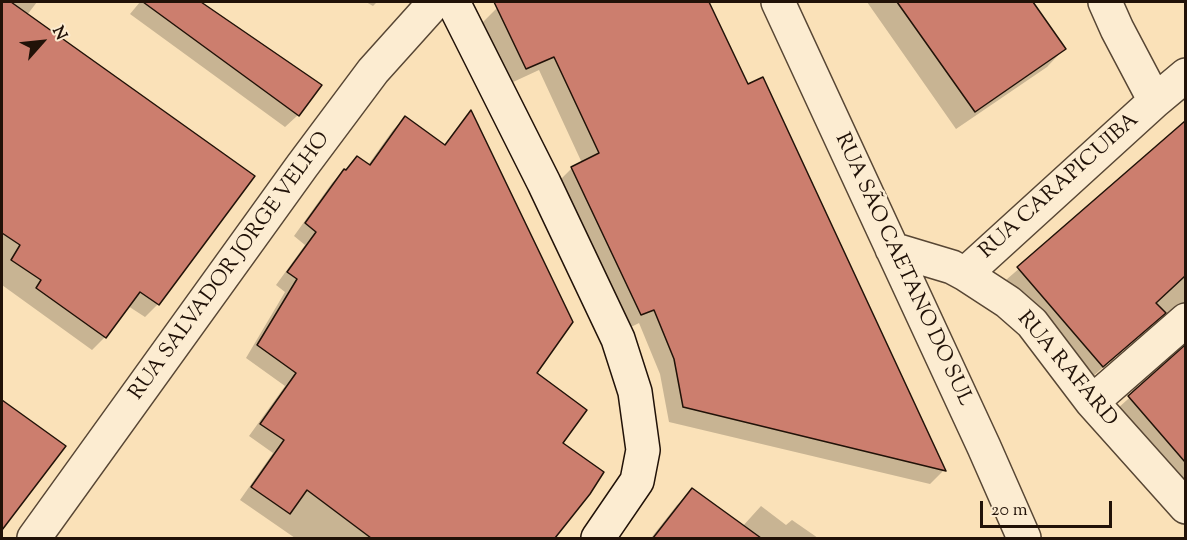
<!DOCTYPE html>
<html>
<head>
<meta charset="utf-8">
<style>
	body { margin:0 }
	#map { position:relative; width:1187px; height:540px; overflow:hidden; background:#fae1b8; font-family:"Sorts Mill Goudy",serif }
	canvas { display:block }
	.frame { position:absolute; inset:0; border:3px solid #211208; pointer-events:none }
	.north { position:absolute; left:12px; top:12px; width:60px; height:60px; -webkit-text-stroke:4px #fcecd1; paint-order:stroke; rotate:63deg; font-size:16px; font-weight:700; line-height:24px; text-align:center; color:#211208 }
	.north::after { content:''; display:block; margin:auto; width:21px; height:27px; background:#211208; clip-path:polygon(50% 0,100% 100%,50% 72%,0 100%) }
	.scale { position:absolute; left:980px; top:501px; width:132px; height:27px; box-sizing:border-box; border:3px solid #211208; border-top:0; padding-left:8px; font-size:18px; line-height:21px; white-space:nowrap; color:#211208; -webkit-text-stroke:4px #fcecd1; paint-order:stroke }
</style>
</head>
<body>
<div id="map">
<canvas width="1187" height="540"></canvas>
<div class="frame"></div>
<div class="north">N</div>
<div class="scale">20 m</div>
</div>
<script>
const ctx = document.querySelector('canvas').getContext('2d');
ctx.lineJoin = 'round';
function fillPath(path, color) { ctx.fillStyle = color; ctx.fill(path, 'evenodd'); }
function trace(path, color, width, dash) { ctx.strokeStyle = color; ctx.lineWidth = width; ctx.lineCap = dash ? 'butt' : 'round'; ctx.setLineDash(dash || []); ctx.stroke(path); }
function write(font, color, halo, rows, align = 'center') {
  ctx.font = font + ' "Sorts Mill Goudy",serif'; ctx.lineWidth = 5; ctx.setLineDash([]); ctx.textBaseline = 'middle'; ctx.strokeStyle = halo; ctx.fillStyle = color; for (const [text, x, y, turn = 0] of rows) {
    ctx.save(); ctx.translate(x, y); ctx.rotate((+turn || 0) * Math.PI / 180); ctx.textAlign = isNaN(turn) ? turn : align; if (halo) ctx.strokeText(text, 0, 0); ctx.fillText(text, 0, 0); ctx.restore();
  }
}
fillPath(new Path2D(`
	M2,2H37L27,15L253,176L158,304L145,317L128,306L105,337L92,350L2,285Z
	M140,2H202L201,3L298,115L285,127L130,14Z
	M366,2H377L373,6Z
	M511,2H708L748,86L944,470L930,484L669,422L660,374L639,323L627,329L558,182L572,168L582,163L539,70L511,83L483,22L497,8Z
	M867,2H1031L1064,49L1047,67L956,129Z
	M471,113L535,373L561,443L589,494L553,538H295L240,500L273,453L249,436L285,386L246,358L285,292L276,285L305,245L294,236L332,183L357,158L368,165L393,130L405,118L443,146Z
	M1186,123V318L1170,313L1160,317L1091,378L1006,280Z
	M1186,347V487L1117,409Z
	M2,401L64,446L2,528Z
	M692,490L742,527L761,506L786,525L792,520L818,538H651L677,505Z`), '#0003');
const building = new Path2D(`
	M2,2H11L255,176L159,305L140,292L106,338L36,288L41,280L11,260L20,245L2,233Z
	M143,2H201L322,85L299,116Z
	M494,2H709L748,84L763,77L946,471L683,407L674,359L654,310L641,315L571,167L599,153L554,57L526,69Z
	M897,2H1033L1066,49L975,112Z
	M471,110L573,322L537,373L587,410L563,443L604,472L590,494L555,538H371L307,490L290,514L251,487L284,440L260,424L296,373L257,345L297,279L287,272L316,232L305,223L344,169L346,170L357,156L370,165L405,116L445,145Z
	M1185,121V276L1156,303L1166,313L1103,367L1017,267Z
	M1185,345V462L1128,396Z
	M2,400L66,446L2,530Z
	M692,488L761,538H653Z`);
fillPath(building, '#cc7e6e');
trace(building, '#211208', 1.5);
const street = new Path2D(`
	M778,2L984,447L1024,538
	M1105,2L1117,29L1155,101
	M892,249L952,267L965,274L1008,302L1032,323L1092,402L1186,507
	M965,274L1155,101L1186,75
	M1092,402L1186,320
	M34,538L302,166L373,71L435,2`);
const secondary = new Path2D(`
	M453,2L544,183L618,339L635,392L643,450L637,481L598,538`);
trace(street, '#574634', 36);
trace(secondary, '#211208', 36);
trace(street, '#fcecd1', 33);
trace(secondary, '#fcecd1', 33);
write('21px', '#211208', '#fcecd1', [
	["RUA CARAPICUIBA",1060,187,-42],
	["RUA SALVADOR JORGE VELHO",231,267,-54],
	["RUA SÃO CAETANO DO SUL",902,270,65],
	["RUA RAFARD",1066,370,50]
]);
</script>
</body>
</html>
